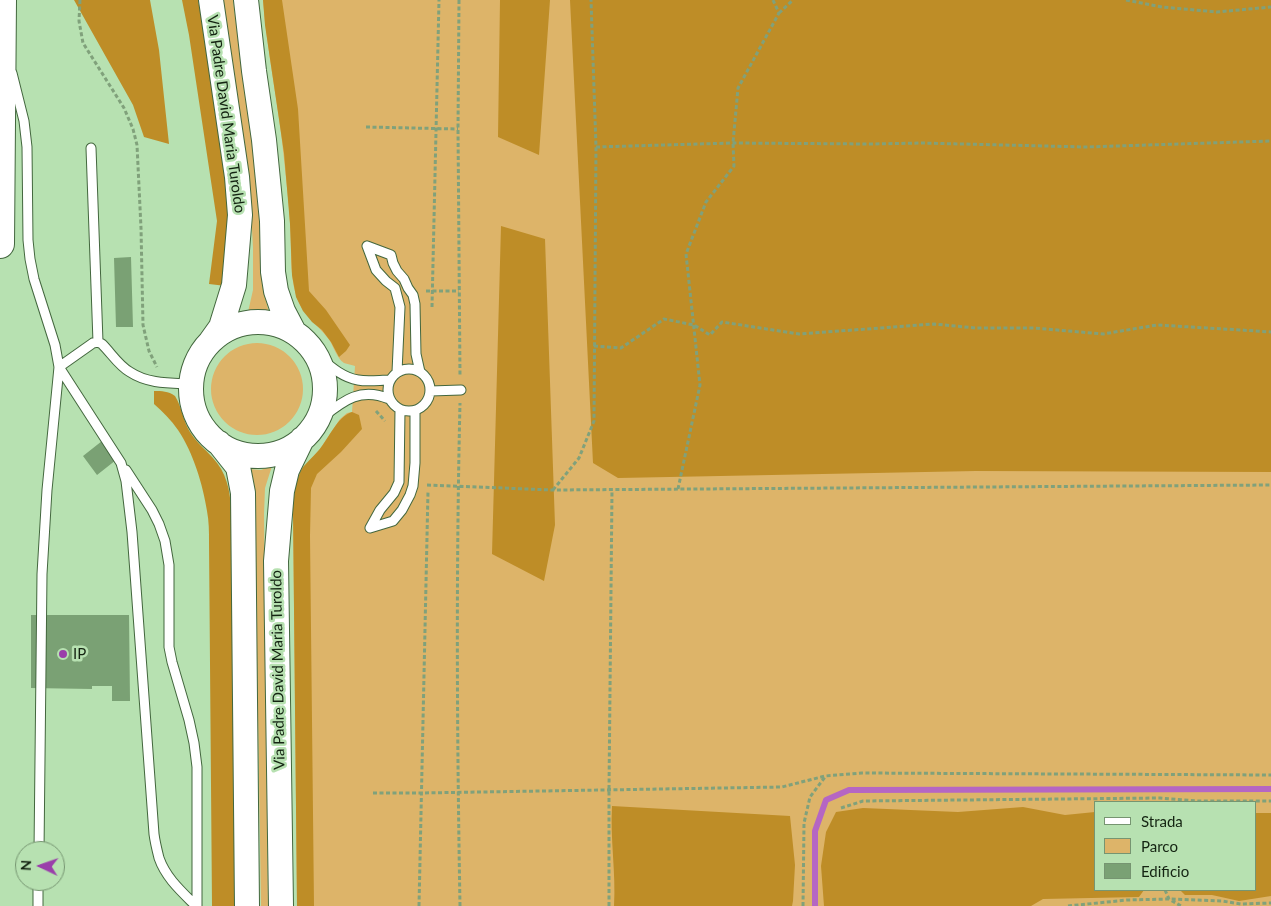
<!DOCTYPE html>
<html>
<head>
<meta charset="utf-8">
<style>
	body { margin:0 }
	#map { position:relative; width:1271px; height:906px; overflow:hidden; background:#b7e1b1; font-family:Lato,sans-serif }
	canvas { display:block }
	.legend { position:absolute; left:1094px; top:801px; width:162px; height:90px; box-sizing:border-box; background:#b7e1b1; border:1px solid #769571; margin:0; padding:6px 9px; list-style:none; font-size:15px; color:#142412 }
	.legend li { display:flex; align-items:center; gap:10px; height:25px }
	.legend b { width:25px; border:1px solid #769571 }
	.north { position:absolute; left:15px; top:841px; width:50px; height:50px; box-sizing:border-box; background:#b7e1b1; border:1px solid #769571; border-radius:50%; rotate:273deg; font-size:14px; font-weight:700; line-height:20px; text-align:center; color:#142412 }
	.north::after { content:''; display:block; margin:auto; width:18px; height:22px; background:#9a3faa; clip-path:polygon(50% 0,100% 100%,50% 72%,0 100%) }
</style>
</head>
<body>
<div id="map">
<canvas width="1271" height="906"></canvas>
<ul class="legend">
<li><b style="height:6px;background:#fff"></b>Strada</li>
<li><b style="height:14px;background:#ddb469"></b>Parco</li>
<li><b style="height:14px;background:#7aa174"></b>Edificio</li>
</ul>
<div class="north">N</div>
</div>
<script>
const ctx = document.querySelector('canvas').getContext('2d');
ctx.lineJoin = 'round';
function fillPath(path, color) { ctx.fillStyle = color; ctx.fill(path, 'evenodd'); }
function trace(path, color, width, dash) { ctx.strokeStyle = color; ctx.lineWidth = width; ctx.lineCap = dash ? 'butt' : 'round'; ctx.setLineDash(dash || []); ctx.stroke(path); }
function write(font, color, halo, rows, align = 'center') {
  ctx.font = font + ' Lato,sans-serif'; ctx.lineWidth = 5; ctx.setLineDash([]); ctx.textBaseline = 'middle'; ctx.strokeStyle = halo; ctx.fillStyle = color; for (const [text, x, y, turn = 0] of rows) {
    ctx.save(); ctx.translate(x, y); ctx.rotate((+turn || 0) * Math.PI / 180); ctx.textAlign = isNaN(turn) ? turn : align; if (halo) ctx.strokeText(text, 0, 0); ctx.fillText(text, 0, 0); ctx.restore();
  }
}
fillPath(new Path2D(`
	M221,0H233L243,81L253,138L261,227L262,285L269,313L248,312L253,290V248L250,189Z
	M263,0H1271V906H297L293,509L303,468L320,449L340,419L347,413L352,412L355,366C352,365 347,364 344,363C337,358 334,348 330,341C319,325 302,315 296,295C289,272 292,247 290,223C289,202 286,180 284,159C279,106 267,53 263,0ZM1095,802H1255V890H1095Z
	M211 389a46 46 0 1 1 92 0a46 46 0 1 1-92 0Z
	M272,466L265,488L264,514L268,906H261L255,525L248,469L261,470Z`), '#ddb469');
fillPath(new Path2D(`
	M74,0H150L159,50L169,144L144,137L133,105Z
	M182,0H198C212,73 225,147 228,221C229,242 227,264 226,286L209,284L217,221L189,35Z
	M263,0H282L298,109L309,291L326,310L350,345L346,351L339,357L331,342L322,330L312,322L303,311L296,297L292,275L290,224L284,153L265,25Z
	M500,0H550L539,155L498,137Z
	M570,0H1271V472L976,471L618,478L593,463Z
	M501,226L545,239L555,525L544,581L492,554Z
	M154,391C162,391 168,391 175,396C182,407 183,421 190,432C196,442 205,449 213,458C226,472 230,489 231,508L238,906H212L209,542C209,532 209,521 207,511C203,485 193,452 178,430C171,420 163,412 154,404Z
	M352,412L359,415L362,429L341,452L317,474L311,488L310,536L314,906H297L293,509C294,495 295,480 303,467C308,461 314,456 319,450C329,438 337,417 352,412Z
	M612,806L790,816L795,865L793,901L792,906H614C616,873 610,839 612,806Z
	M1023,807L1065,815L1095,812V890H1144L1139,897L1043,899L1031,906H824L821,866L826,832L836,812L863,808L958,812Z
	M1255,813H1271V896L1239,901L1212,895H1185L1180,890H1255Z`), '#be8d27');
trace(new Path2D(`
	M815,906V831L826,800L849,790L1271,789`), '#b566c3', 6);
fillPath(new Path2D(`
	M131,257L133,327H116L114,258Z
	M102,441L116,460L97,475L83,456Z
	M31,615H129L130,701H112V686H92V689L31,688Z`), '#7aa174');
const lane = new Path2D(`
	M12,73L24,121L27,147L28,240L30,259L34,279L55,345L59,367L47,490L42,574L39,851
	M91,148L98,342
	M367,246L391,255L393,263L397,271L404,279L408,288L413,295L415,304L416,354L420,372
	M367,246L376,270L386,281L395,288L400,307L397,372
	M313,352C327,363 340,377 358,380C368,382 380,380 390,380
	M388 390a21 21 0 1 1 42 0a21 21 0 1 1-42 0Z
	M191,384C170,383 148,384 130,372C119,366 111,353 102,344L98,342L93,343L59,367L121,463L126,481L132,532L154,834C155,842 157,850 159,858C166,878 181,891 196,906
	M430,391L461,390
	M315,423C339,405 357,385 389,399
	M126,470L152,510L159,524L165,541L169,565V647L172,662L189,720L194,743L197,767V906
	M370,528L393,521L402,510L410,495L413,486L415,463V411
	M370,528L380,510L394,493L399,482L400,410
	M38,906V881`);
const secondary = new Path2D(`
	M211,0L237,177L240,215L234,285L221,327L211,341
	M246,0L254,71L264,140L272,221L273,272L276,291L283,311L294,332
	M191 389a67 67 0 1 1 134 0a67 67 0 1 1-134 0Z
	M219,443L238,467L243,493L247,906
	M281,906L276,561L282,491L287,470L302,439`);
const highway = new Path2D(`
	M0,244L2,0`);
trace(lane, '#43673e', 11);
trace(secondary, '#43673e', 26);
trace(highway, '#43673e', 30);
trace(new Path2D(`
	M80,0L79,21L83,43L124,108L133,129L137,145L141,228L143,325L149,351L157,367
	M459,0L458,129L460,377
	M1126,0L1162,7L1217,12L1271,7
	M779,13L793,0
	M366,127L458,129
	M596,147L733,143L869,144L921,143L1086,147L1271,141
	M426,291H459
	M432,307L439,0
	M594,346L621,348L664,319L694,325L710,335L722,322L799,334L934,324L976,328H1034L1103,334L1157,325L1241,330L1271,332
	M376,411L385,421
	M427,485L552,490L1271,485
	M678,489L700,385L686,254L706,202L734,166L733,143L738,88L779,13L773,0
	M553,490L579,458L594,421L596,147L591,0
	M373,793H421L782,787L825,776L862,773L1271,775
	M841,808L863,801L1160,798L1198,801H1271
	M1165,890L1169,899L1181,906
	M419,906L428,491
	M460,906C457,738 456,571 460,403
	M609,906V790L612,490
	M803,906L804,823L810,797L825,777
	M1068,906L1127,900L1169,899L1222,901L1241,904L1271,903`), '#80a17b', 3, [4, 2.5]);
trace(lane, '#fff', 9);
trace(secondary, '#fff', 24);
trace(highway, '#fff', 28);
for (const [x, y, r, color] of [
	[63,654,5,"#9a3faa"]
]) { const dot = new Path2D(); dot.arc(x, y, r, 0, 2 * Math.PI); ctx.fillStyle = color; ctx.fill(dot); trace(dot, '#b7e1b1', 2); }
write('15px', '#142412', '#b7e1b1', [
	["Via Padre David Maria Turoldo",226,114,82],
	["Via Padre David Maria Turoldo",278,670,-91]
]);
write('15px', '#142412', '#b7e1b1', [
	["IP",73,654]
], 'left');
</script>
</body>
</html>
